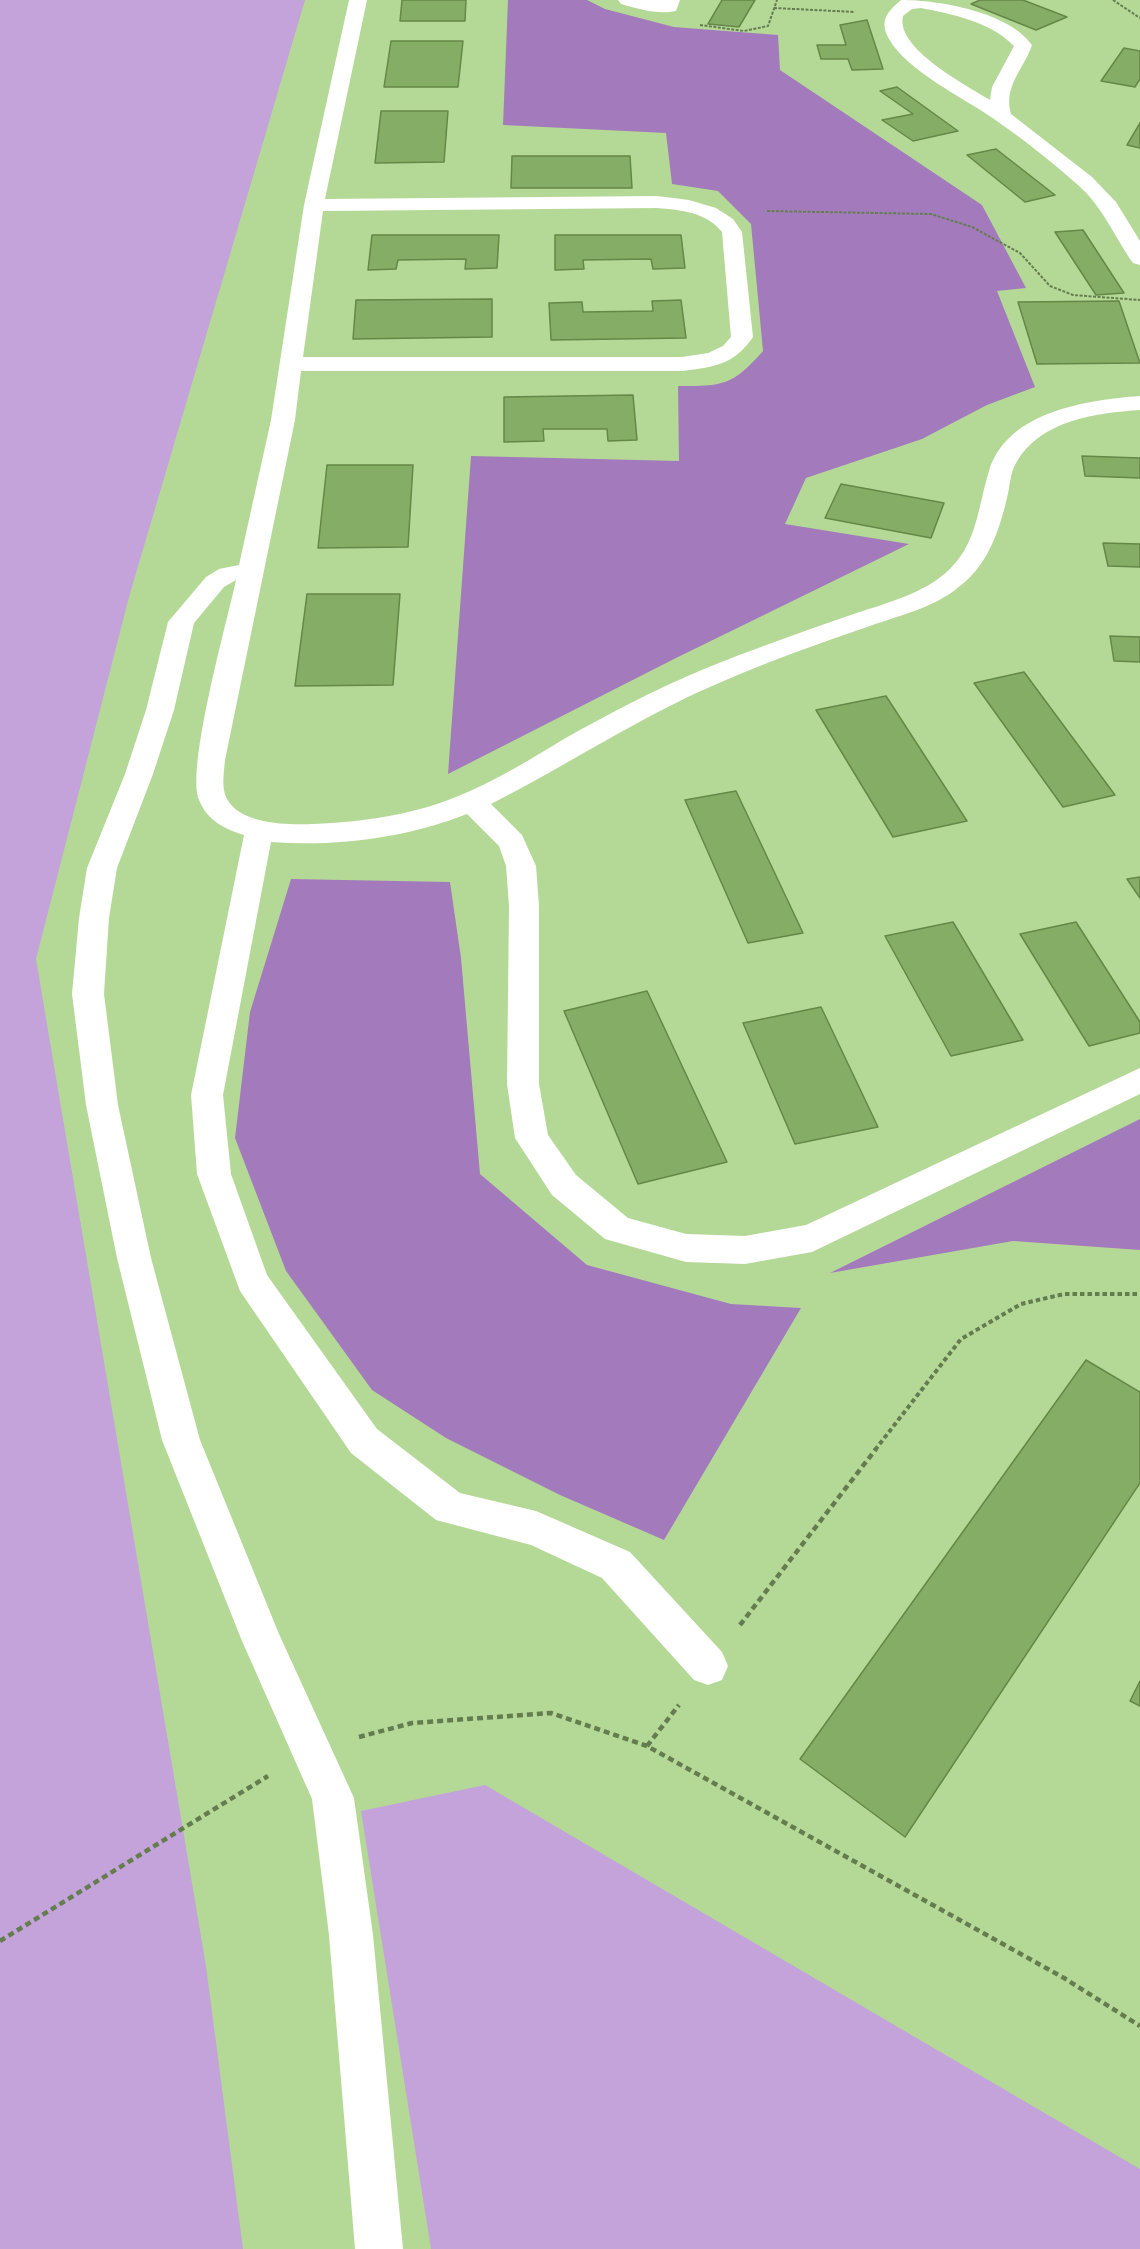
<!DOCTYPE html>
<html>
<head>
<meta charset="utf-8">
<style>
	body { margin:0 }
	canvas { display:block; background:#b4d996 }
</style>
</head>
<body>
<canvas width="1140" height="2249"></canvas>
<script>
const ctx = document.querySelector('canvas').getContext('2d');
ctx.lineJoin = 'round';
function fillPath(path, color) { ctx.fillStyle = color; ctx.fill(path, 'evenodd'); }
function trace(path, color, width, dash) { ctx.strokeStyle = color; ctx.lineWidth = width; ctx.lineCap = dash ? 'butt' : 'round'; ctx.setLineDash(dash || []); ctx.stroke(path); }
fillPath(new Path2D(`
	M0,0H305L129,597L36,959L206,1966L243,2249H0Z
	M485,1785L1140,2169V2249H431L361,1811Z`), '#c4a2da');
fillPath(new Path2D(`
	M508,0H587L605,9L674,27L778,35L780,70L982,205L1026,288L997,291L1035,387L987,405L922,439L806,478L785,524L909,544L674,659L448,774L471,456L679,461L678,386C723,386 732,386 763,351L751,224L718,191L672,184L666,133L503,125Z
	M291,879L450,882L461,958L480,1174L587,1265L731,1304L801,1308L664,1540L560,1495L446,1438L372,1390L286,1271L235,1138L250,1012Z
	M1140,1119V1250L1013,1241L830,1273Z`), '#a37bbd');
const building = new Path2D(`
	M402,0H466L465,21H400Z
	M722,0H755L739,27L708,24Z
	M980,0H1023L1067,17L1036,30L971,4Z
	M867,20L883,69L852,70L848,59H821L817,45H846L840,25Z
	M391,41H463L458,87H384Z
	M1124,48L1140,51V79L1135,87L1101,81Z
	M897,87L958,131L913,141L882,120L913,114L880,91Z
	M381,111H448L444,162L375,163Z
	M1140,123V148L1127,145Z
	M996,149L1055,195L1025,202L967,155Z
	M512,156H630L632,188H511Z
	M1083,230L1124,293L1096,295L1055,232Z
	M372,235H499L497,268L465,269L466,259L398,260L396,269L368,270Z
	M555,235H681L685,268L653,269L651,259L583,260L584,269L555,270Z
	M492,299V337L353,339L356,300Z
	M681,300L686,338L551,340L549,303L582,302L583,312L653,311L652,301Z
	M1119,301L1140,363L1037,364L1018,302Z
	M633,395L637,440L608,441L607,429H543L544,441L504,442V397Z
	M1082,456L1140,458V478L1085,476Z
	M327,465H413L408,547L318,548Z
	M841,484L944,503L931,538L825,518Z
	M1103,543L1140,544V567L1108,566Z
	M307,594H400L393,685L295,686Z
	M1110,636L1140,637V662L1114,661Z
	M1024,672L1115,795L1063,807L974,683Z
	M886,696L967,821L893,837L816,710Z
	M736,791L803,933L748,943L685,800Z
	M1140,877V898L1127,879Z
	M953,922L1023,1040L951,1056L885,936Z
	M1076,922L1140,1022V1033L1089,1046L1020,934Z
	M647,991L727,1162L638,1184L564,1011Z
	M821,1007L878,1127L795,1144L743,1023Z
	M1086,1360L1140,1392V1483L905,1837L800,1759Z
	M1140,1681V1706L1130,1701Z`);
fillPath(building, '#86ad66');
trace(building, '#658747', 1.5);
trace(new Path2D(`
	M1113,0L1140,18
	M774,8L855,12
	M700,25L744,31L768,26L777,0
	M767,211L931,214L972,227L1020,253L1050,286L1073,295L1140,300`), '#647d4f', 2, [3, 1.5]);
trace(new Path2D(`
	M875,1450L961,1339L1021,1304L1064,1294H1140`), '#647d4f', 4, [4.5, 3]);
trace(new Path2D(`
	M740,1625L876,1449
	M359,1737L412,1723L551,1713L647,1746L1064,1978L1140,2026
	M647,1746L679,1705
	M0,1941L268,1776`), '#647d4f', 4.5, [6, 4]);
fillPath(new Path2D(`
	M349,0H367L325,199L657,196L689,200L716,208L733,219L742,232L753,337C734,365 714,367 682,371H301L295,420L225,760C224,772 221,788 227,799C241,825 289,825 314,824C362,822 412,815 456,797C494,782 529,760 564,739C610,713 656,689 704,669C751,650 798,633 845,617C876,606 911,598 938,579C977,551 976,514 989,471C1007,411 1088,400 1140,396V410C1096,413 1040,420 1016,463C1010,473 1010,487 1007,498C998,535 987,567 955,590C930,609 897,616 867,627C817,644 767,662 719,683C639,717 568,765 491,804L522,835L536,866L539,906V1084L548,1135L576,1175L628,1218L686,1234L745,1236L806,1225L1140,1068V1094L812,1252L745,1264L686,1262L605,1239L552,1195L515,1138L507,1084L509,906L506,866L499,846L467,814C406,838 336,847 271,842L223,1095L231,1174L267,1275L377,1429L460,1493L536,1511L630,1552L722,1652L728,1666L722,1680L708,1685L694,1680L602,1578L531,1545L436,1520L351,1453L240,1291L197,1174L191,1095L244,835C224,829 207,820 199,800C186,767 227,622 236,580L224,587L194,623L174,710L153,774L117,868L109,918L104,994L118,1105L151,1258L200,1440L279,1634L354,1798L373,1935L403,2249H355L329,1935L312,1799L242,1641L162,1440L117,1258L86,1105L72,994L79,918L87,868L125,774L146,710L168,622L206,577L219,569L239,565L271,420L304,205ZM657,208C681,210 706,212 722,232L731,337L723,346L708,353L682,357H303L323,211Z
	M618,0H680L676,11C658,15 639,9 621,4Z
	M901,0C939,0 1009,12 1032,45C1024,69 1003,86 1011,114L1092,177L1116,202L1140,241V265L1133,263C1114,236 1103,207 1078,185C1052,162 1023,139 994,119C964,98 907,71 889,39C879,21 887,12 901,0ZM921,8C952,14 991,22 1014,46L992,87L990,100C966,85 895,48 903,16L912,9Z`), '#fff');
</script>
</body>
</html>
